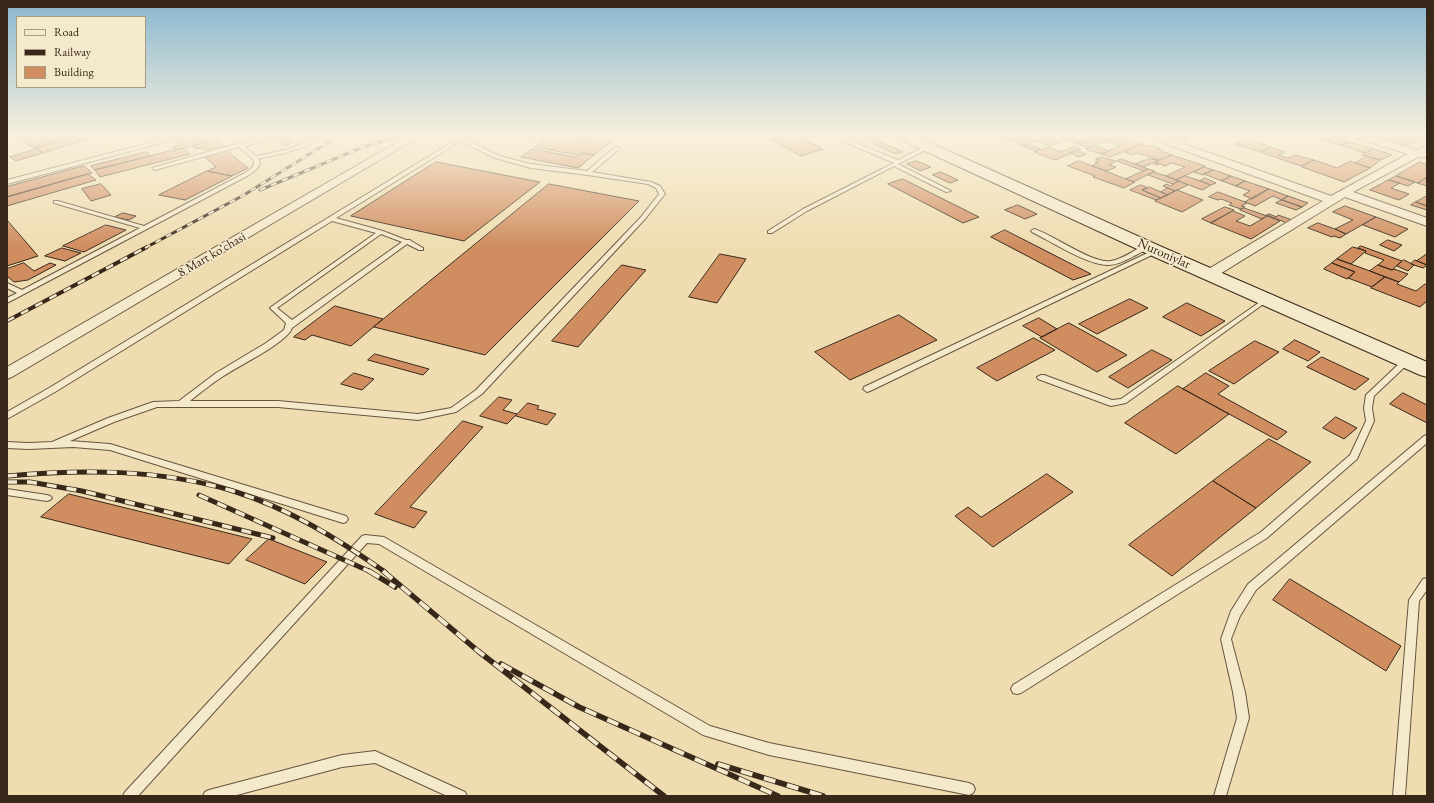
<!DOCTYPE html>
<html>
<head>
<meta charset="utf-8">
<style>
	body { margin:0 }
	#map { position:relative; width:1434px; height:803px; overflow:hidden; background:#efddb1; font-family:"EB Garamond",serif }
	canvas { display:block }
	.frame { position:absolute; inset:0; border:8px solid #37281a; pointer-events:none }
	.legend { position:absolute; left:16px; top:16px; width:130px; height:72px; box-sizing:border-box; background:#f5e9cc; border:1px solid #a99c85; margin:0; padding:5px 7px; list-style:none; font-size:12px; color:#37281a }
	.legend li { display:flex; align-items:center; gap:8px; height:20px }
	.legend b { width:20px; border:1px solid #a99c85 }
</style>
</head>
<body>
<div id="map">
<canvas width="1434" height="803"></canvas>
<div class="frame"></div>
<ul class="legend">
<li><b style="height:5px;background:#f5e9cc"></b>Road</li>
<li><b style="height:5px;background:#37281a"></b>Railway</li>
<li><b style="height:11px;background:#d08d60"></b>Building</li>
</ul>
</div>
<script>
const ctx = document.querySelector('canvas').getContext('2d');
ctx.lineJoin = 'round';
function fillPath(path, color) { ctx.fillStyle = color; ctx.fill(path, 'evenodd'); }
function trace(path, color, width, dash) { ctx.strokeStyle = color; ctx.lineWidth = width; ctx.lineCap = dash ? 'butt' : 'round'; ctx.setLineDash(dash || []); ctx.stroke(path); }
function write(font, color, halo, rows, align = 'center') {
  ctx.font = font + ' "EB Garamond",serif'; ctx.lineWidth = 3; ctx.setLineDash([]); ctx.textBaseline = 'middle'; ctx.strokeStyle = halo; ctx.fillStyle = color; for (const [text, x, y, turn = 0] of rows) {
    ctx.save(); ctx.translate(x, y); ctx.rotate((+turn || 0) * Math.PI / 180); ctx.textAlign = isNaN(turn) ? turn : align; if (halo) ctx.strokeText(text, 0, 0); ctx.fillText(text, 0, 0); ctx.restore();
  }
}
const building = new Path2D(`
	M29,135H79L35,148L16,139Z
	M79,135H100L43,153L35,148Z
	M169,135H200L207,142L175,150L173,147L179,145Z
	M284,135L295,142L284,146L273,138Z
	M513,135H571L611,142L594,155L581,153L579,155L534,147L544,140Z
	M790,135H796L823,149L801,156L771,140Z
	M995,135H1014L1019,137L1009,140Z
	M1059,135H1073L1068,137L1083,142L1078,144L1057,136Z
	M1097,135L1118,136L1088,148L1078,144L1099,135Z
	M1173,135H1196L1185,140Z
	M1322,135H1329L1349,142L1340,145L1317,138Z
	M1370,135H1392L1404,139L1411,135L1427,136L1406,146Z
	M1022,136L1030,139L1036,141L1023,146L1009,140Z
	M1050,136L1063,141L1049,146L1036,141Z
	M1118,136L1142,144L1110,157L1101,154L1120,146L1106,141Z
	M870,137L903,152L896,154L863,139Z
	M1247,139L1271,147L1261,152L1235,144Z
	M216,140L227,148L208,153L202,148L196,149L192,146Z
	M1349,142L1374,149L1365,153L1340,145Z
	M1028,144L1040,149L1036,151L1023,146Z
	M1142,144L1147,146L1150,145L1160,148L1157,149L1172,155L1159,160L1138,153L1133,155L1124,152Z
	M1094,145L1109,151L1101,154L1086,149Z
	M1074,146L1081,149L1055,160L1034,152L1048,147L1061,152Z
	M1271,147L1285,152L1278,155L1288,158L1295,155L1314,160L1301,166L1260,152Z
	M183,148L190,154L100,177L95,170Z
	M37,149L43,153L16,161L10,157Z
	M532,149L576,157L581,153L594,155L578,168L521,157Z
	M1374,149L1392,155L1380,160L1362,155Z
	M1077,150L1086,154L1079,157L1070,153Z
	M227,151L248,168L232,176L207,171L216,167L205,157Z
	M147,152L151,156L95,170L91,166Z
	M1172,155L1205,166L1176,180L1166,176L1185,167L1172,163L1165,166L1155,162Z
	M1367,156L1380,160L1370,168L1355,163Z
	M1101,157L1116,161L1109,165L1116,167L1107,171L1092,166L1098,163L1095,162L1100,160L1096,159Z
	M1121,159L1135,164L1148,169L1144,171L1117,161Z
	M1149,159L1159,160L1155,162L1159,164L1157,165L1152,163L1143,167L1135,164Z
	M1314,160L1337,168L1350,161L1370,168L1344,182L1302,167Z
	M917,161L931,167L920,171L907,164Z
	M1079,161L1126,179L1135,182L1124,188L1093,177L1095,176L1068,166Z
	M436,162L540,182L464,241L351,216Z
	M1420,162L1427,165V177L1418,183L1396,176Z
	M84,166L92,173L7,197V187Z
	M1204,167L1213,170L1203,175L1194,172Z
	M1148,169L1155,171L1133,182L1126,179Z
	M1213,170H1214L1231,176L1222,181L1204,174Z
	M207,171L232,176L185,200L159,195Z
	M941,172L958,180L950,183L933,175Z
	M1154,172L1166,176L1179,181L1173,184L1148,175Z
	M88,174L96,180L7,206V197Z
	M1185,176L1201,181L1211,185L1202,190L1176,180Z
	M1231,176L1245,181L1236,186L1222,181Z
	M1396,176L1415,182L1408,186L1389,180Z
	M1205,178L1216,183L1211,185L1200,181Z
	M1426,178L1427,186L1417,183H1418Z
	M903,179L979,217L963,223L888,184Z
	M1389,180L1400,183L1391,188L1409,194L1399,200L1370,190Z
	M1179,181L1188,185L1175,191L1163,186L1167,184L1170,186Z
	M1245,181L1269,189L1252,199L1243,195L1250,191L1236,186Z
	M101,184L111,195L91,201L82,189Z
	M549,184L639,201L485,355L374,327Z
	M1141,185L1148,188L1142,190L1161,198L1156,200L1130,190Z
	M1149,187L1161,192L1168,195L1161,198L1142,190Z
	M1168,188L1175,191L1168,195L1161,192Z
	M1269,189L1288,196L1282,200L1273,196L1255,206L1245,202Z
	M1177,190L1203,200L1182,212L1155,201Z
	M1218,192L1245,202L1247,203L1241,206L1245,207L1241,209L1229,205L1232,203L1221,199L1218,200L1209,197Z
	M1288,196L1308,203L1302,207L1282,200Z
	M1427,196V206L1416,202Z
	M1282,200L1302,207L1296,210L1276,203Z
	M1416,202L1427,206V210L1411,205Z
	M1018,205L1037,214L1025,219L1005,210Z
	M1345,206L1376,217L1346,234L1335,229L1353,220L1333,212Z
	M1225,207L1234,210L1211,223L1202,219Z
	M1244,208L1267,216L1262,219L1240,210Z
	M1233,211L1245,216L1236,221L1250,226L1267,216L1280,221L1251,239L1211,223Z
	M123,213L136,216L129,220L115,217Z
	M1269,214L1277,217L1278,215L1292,220L1287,223L1267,215Z
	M1376,217L1408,229L1395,237L1363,225Z
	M7,220L38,256L7,266Z
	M1318,223L1335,229L1346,234L1340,238L1334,236L1332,237L1308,228Z
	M106,225L126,230L84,252L63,246Z
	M1005,230L1091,274L1073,280L991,237Z
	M1388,240L1402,245L1394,251L1380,245Z
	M1361,246L1402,261L1392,270L1378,265L1384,260L1365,253L1366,251L1358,248Z
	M1353,247L1366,251L1351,264L1337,259Z
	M62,248L81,253L65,261L45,256Z
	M720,254L746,259L717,303L689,297Z
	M1427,254V265L1417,261Z
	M1337,259L1370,271L1385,277L1372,287L1348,278L1355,272L1332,263Z
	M1404,260L1414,265L1408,271L1397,266Z
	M1415,260L1427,265L1423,268L1411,264Z
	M24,263L34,271L50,263L56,265L28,280L14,282L7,276V269Z
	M1332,263L1355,272L1347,279L1324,269Z
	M622,265L646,270L578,347L552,341Z
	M1378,265L1392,270L1394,269L1408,274L1399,282L1370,271Z
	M1385,277L1399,282L1397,284L1416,291L1425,284L1427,285V301L1420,307L1371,288Z
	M1130,299L1148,308L1097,334L1079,324Z
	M1187,303L1225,321L1201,336L1163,317Z
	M335,306L383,319L351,346L312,335L305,340L294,337Z
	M899,315L937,340L850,380L815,352Z
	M1039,318L1057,329L1042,337L1023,326Z
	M1069,323L1127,355L1097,372L1040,338Z
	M1034,338L1055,350L997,381L977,368Z
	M1295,340L1320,352L1308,361L1283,349Z
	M1255,341L1279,352L1234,384L1209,371Z
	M1152,350L1172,360L1128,388L1109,377Z
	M375,354L429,369L423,375L368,360Z
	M1322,357L1369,379L1355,390L1307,367Z
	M354,373L374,379L362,390L341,384Z
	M1206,373L1229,386L1218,394L1287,432L1277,440L1183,389Z
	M1178,386L1229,414L1176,454L1125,423Z
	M1403,393L1427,405V423L1390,404Z
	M499,397L512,400L503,410L517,414L507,424L480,416Z
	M528,403L539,406L537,409L556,414L547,425L516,416Z
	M1336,417L1357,428L1344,439L1323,428Z
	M463,421L483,427L410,507L427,512L414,528L375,514Z
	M1269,439L1311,462L1256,508L1213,481Z
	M1047,474L1073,492L993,547L955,516L968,507L981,517Z
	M1213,481L1256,508L1172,576L1129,545Z
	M69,494L252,539L229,564L41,517Z
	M269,539L327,562L305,584L246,560Z
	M1290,579L1401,646L1386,671L1273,600Z`);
fillPath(building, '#d08d60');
trace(building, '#37281a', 1);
const lane = new Path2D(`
	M160,135H164L165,139L161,143L7,184V180L157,141L160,139Z
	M226,135H231L242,144L271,135H278L245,147L256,156C270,153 284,151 297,146C306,142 314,135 323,135C306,150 280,154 258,159L260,163L257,169L249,175L7,303V298L17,293L7,288V283L22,290L140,228L54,203V201H58L144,226L245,173L253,167L254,163L253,159L239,147L155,170L152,168L236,144Z
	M461,135H465L464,138L499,156L531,164L587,171L615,147H619V149L592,172L651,182L660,186L665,194L645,219L482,394L456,412L418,420L278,407H157L114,422L70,441L110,444L346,516L348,519L346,522L343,523L110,450L73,447L29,449L7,448V442L29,443L52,442L108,418L153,402L179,401L216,373L266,343L284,330L286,323L271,309L270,308L271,307L376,233L332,221L55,392L7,419V412L49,388L459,138ZM461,141L495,158L531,168L588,175L648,184L656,188L659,194L641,217L476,390L451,408L418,414L278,401H190C200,393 211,384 222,377C236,367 287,343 292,328L407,244L419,250H423V248L411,241L410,240H406L383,231L336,218ZM381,234L402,242L292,320L277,308Z
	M624,135H629L626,139H622V138Z
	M842,139H846L898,160L926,146H930V148L898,164L951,191L946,192L894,166L807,211L772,233H768V231L803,209L894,163L842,141Z
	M1034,229C1054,235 1092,264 1111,261C1123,259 1134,250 1145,245L1147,244L1150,246C1146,250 1140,253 1134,256C1127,260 1117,265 1108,265C1087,265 1052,242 1032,232L1031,231Z
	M1156,249L1159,251L1158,252L870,391L867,392L863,389L864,387Z
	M1267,297L1269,298V300L1126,403L1111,406L1108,405L1038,379L1037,377L1041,375H1044L1112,400L1121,399Z
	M1404,359H1410L1411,361L1374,396L1372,408L1374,421L1357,459L1267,538L1021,693L1017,694L1013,693L1011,689L1013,685L1261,532L1350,455L1366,421L1364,408L1366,395Z
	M1427,435V443L1256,590L1240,616L1231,639L1245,692L1249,718L1226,796H1214L1237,718L1233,692L1221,639L1231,611L1248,584L1424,436Z
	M7,489L47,495L50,496L52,498L50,500L47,501L7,495Z
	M365,535L384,537L710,726L769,743L969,783L973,785L975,789L973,793L969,795L769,755L703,735L379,544L367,543L138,796H123L125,792L362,536Z
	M1427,578V590L1419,601L1405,796H1393L1409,600L1423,579Z
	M375,751L465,792L467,796H447L375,763L342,767L233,796H203L205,792L209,790L342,755Z`);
const street = new Path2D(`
	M410,135H422L12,377L7,379V367Z
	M1145,135H1159L1331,196L1408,154L1353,137L1351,135H1366L1416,150L1427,145L1426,157H1418L1353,192L1427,218V226L1345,197L1215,277H1205L1203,274L1205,271L1323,201L1147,137Z`);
const secondary = new Path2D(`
	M895,135H913L1162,247L1427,362V377L1420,375L1150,255L897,138Z`);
trace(lane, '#655540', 2);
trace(street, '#655540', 2);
trace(secondary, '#37281a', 2);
fillPath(lane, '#f5e9cc');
fillPath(street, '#f5e9cc');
fillPath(secondary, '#f5e9cc');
const railFar3 = new Path2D(`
	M260,190L363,147L404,135
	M145,248L244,195L340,135`);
const railFar2 = new Path2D(`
	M7,321L147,247`);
const railFar1 = new Path2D(`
	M7,476C83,469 159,469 233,491C288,508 338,539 385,572
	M7,482H30L82,491L273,538
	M199,495L371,572`);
const rail = new Path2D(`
	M369,571L395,587
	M383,571L478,651L664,796
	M501,664L579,707L778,796
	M718,764L823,796`);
trace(railFar3, '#37281a', 3);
trace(railFar2, '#37281a', 4);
trace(railFar1, '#37281a', 5);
trace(rail, '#37281a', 5.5);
trace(railFar3, '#f5e9cc', 2, [6]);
trace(railFar2, '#f5e9cc', 2.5, [8]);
trace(railFar1, '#f5e9cc', 3.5, [10]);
trace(rail, '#f5e9cc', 4, [12]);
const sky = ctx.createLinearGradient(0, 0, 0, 247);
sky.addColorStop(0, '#89b7d0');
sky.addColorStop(0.55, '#f8f0dc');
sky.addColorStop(1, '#f8f0dc00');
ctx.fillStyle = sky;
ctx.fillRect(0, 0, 1434, 247);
write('13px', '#37281a', '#f5e9cc', [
	["Nuroniylar",1164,254,24],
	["8 Mart koʻchasi",212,255,-30]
]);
</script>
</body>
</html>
